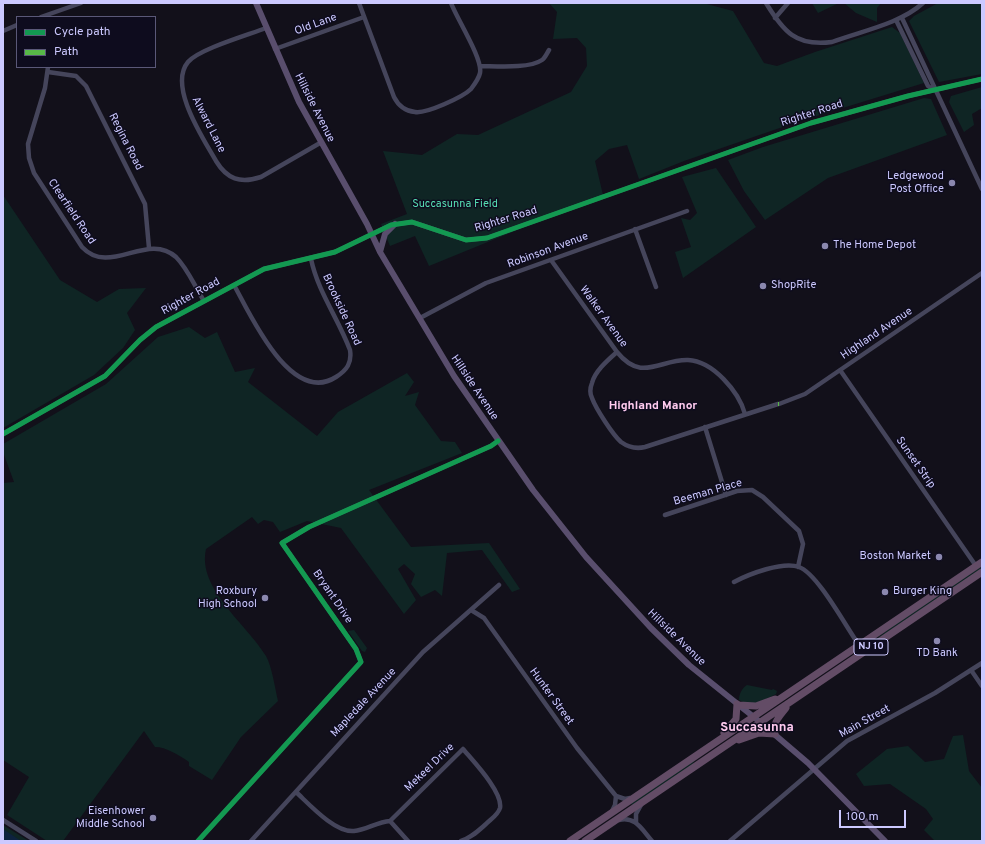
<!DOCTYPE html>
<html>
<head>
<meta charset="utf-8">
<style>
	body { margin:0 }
	#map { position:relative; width:985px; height:844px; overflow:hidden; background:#12101a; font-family:Overpass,sans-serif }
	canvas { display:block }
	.frame { position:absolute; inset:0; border:4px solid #ccc9ff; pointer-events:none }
	.legend { position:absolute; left:16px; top:16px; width:140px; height:52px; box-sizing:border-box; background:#0e0c1e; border:1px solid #5a5878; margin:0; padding:5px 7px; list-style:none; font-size:12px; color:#ccc9ff }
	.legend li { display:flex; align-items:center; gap:8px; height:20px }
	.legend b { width:20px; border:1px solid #5a5878 }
	.scale { position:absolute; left:839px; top:810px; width:67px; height:18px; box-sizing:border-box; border:2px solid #ccc9ff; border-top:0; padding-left:5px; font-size:12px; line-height:14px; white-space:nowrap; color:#ccc9ff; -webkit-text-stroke:3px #0e0c1e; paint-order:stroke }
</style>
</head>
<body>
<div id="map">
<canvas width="985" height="844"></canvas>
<div class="frame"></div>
<ul class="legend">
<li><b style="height:5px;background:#139951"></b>Cycle path</li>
<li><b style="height:5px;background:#58b947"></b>Path</li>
</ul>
<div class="scale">100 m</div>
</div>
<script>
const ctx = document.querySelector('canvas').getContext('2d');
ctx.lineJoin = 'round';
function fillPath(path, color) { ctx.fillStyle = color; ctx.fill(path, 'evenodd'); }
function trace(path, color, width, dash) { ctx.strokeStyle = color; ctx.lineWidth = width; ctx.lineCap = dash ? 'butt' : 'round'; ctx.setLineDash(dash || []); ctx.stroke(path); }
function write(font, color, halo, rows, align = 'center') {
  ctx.font = font + ' Overpass,sans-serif'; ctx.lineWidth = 3; ctx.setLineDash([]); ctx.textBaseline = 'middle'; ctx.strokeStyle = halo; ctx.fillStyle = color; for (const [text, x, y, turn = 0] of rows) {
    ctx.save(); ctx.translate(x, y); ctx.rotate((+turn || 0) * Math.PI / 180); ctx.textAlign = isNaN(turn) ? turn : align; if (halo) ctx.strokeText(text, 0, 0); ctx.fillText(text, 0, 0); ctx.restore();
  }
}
fillPath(new Path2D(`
	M549,3H703L733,11L764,63L777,66L815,52L892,27L900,33L924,83L797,122L684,161L639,179L627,145L609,149L595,161L603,195L429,266L415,236L390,246L381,224L407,214L383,151L422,155L457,134L478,135L571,92L587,66L586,48L577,38L553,39L557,12Z
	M812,3H839L818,13Z
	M844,3H881L877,8V22L856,13Z
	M938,3H982V74L939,82L909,21L914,16Z
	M982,87V108L972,114L974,125L964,132L949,102L951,96Z
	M924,98L931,99L947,135L828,178L765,220L744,191L728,160L763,147Z
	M716,168L756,227L683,278L675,252L691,247L681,218L690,220L697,213L682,177Z
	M3,195L60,280L97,302L119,289L146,288L127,313L135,330L123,348L94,375L3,428Z
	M189,327L205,338L217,332L235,372L255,368L248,382L317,436L338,412L407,373L414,382L405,396L419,392L415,405L441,441L455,442L462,453L369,490L411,547L489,543L520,589L512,592L482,550L447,553L442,596L435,590L421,597L411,584L415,574L404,564L398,569L416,600L404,614L341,528L307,521L280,532L273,522L264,520L258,524L252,517L206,549C197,589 247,624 266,656C272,667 275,688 278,701L241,737L212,780L189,766V762C179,755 166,747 155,747L144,731L63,841H47L7,815L29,777L3,760V483L14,482L3,452V444L106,384L158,337Z
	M982,566V569L868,645L898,622Z
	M354,630L367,648L365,652L362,651L348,631Z
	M747,685L772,690L773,689L777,691L776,694C765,700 751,708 739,700C739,694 742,688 747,685Z
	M963,735L969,771L982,788V841H935L924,830L933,819L926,809L890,784L864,786L856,774L887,749L908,746L925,762L944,759L953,736Z
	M697,758L691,766L632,806L631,803Z
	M3,825L29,841H3Z`), '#0f2524');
fillPath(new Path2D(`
	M3,829L21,841H3Z`), '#0d223e');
trace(new Path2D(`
	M359,3L394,97C398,105 405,111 415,112C426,114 463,97 471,89C474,85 479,78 480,73C483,59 457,19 451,3
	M766,3C783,31 796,47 832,42C861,31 900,24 923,3
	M41,17L81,3
	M775,18L788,3
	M902,18L982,189
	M896,20L928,86L934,90
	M266,28C248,35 199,49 188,62C168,86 203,138 216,161C227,179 240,184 261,177L320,143
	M3,31L17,25
	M275,49L364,17
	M480,66C495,66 529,69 542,60C545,58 547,53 549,50
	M48,67L45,88L28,144L29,158L34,173L82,247C110,277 147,231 176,257C188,269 195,287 204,301
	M48,72L76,76L86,86L145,204L149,248
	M635,229L656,287
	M551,260L617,352C642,383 660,359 688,360C713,361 739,392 745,414
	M234,285C250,314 291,406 336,377C347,370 352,363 350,350C338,318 318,292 311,259
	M420,318L486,283L687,211
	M617,352C608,360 595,371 592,383C590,388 590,394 592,398C596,409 613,435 621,442C628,447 637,449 645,447L778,404
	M840,370L976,566
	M779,404L805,394L982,273
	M705,427L726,495
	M3,434L105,376L140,340L156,327L264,269L335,252L391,225L412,222L466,240L487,238L811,123L908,96L982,79
	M665,515L737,491L752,490L763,497L799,531L803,544L798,567
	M734,582C749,574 783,561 799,567C818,574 846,627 859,645
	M471,610L484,618L577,748L616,796L625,799L630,798
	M971,670L982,686
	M296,792C309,804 335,833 354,831C366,830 377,822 390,821L408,841
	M612,811L615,805L616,796
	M3,820L36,841
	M619,820C636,816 642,830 652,841
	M390,821L463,749C473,761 503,792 500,808C498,815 491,819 486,824C478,831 471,838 461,841
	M636,822V814L641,805
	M198,841L361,662L356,649L282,543L309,527L491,446L498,441
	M251,841L423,652L499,585
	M730,841L847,741L935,693L982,663`), '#45455b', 4.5);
trace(new Path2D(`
	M256,3L299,102L367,224L380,252L454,376L533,490L586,557L651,628L689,665L760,722L808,763L885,841
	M380,252L385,234L395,224`), '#594e6d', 6);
trace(new Path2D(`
	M739,705L756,706L775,699
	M724,733L736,719L737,704
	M739,740L759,733L775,734C772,723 780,716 786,708
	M570,841L982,562
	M585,841L982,572`), '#634c66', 7);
trace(new Path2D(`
	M778,404H779`), '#58b947', 4, [8, 4]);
trace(new Path2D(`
	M3,434L105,376L140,340L156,327L264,269L335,252L391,225L412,222L466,240L487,238L811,123L908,96L982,79
	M198,841L361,662L356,649L282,543L309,527L491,446L498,441`), '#139951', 5);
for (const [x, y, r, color] of [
	[952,183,4,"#8b88af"],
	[825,246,4,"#8b88af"],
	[763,286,4,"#8b88af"],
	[939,557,4,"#8b88af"],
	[885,592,4,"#8b88af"],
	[265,598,4,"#8b88af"],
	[937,641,4,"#8b88af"],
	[153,818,4,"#8b88af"]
]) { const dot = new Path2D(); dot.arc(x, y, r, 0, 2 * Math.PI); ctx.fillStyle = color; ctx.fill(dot); trace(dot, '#0e0c1e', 1.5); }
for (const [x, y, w] of [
	[871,647,34]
]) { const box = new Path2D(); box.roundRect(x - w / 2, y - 8, w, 16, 3); ctx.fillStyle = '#0e0c1e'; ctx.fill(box); trace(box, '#ccc9ff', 1); }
write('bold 10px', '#ccc9ff', null, [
	["NJ 10",871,647]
]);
write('11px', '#ccc9ff', '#0e0c1e', [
	["Old Lane",316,25,-20],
	["Hillside Avenue",314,108,63],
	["Righter Road",812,114,-18],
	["Alward Lane",208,125,63],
	["Regina Road",125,142,63],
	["Clearfield Road",71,212,56],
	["Righter Road",506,220,-17],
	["Robinson Avenue",548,251,-20],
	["Righter Road",191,297,-29],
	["Brookside Road",341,310,65],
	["Walker Avenue",603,317,54],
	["Highland Avenue",877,334,-34],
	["Hillside Avenue",474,388,56],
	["Sunset Strip",915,463,55],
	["Beeman Place",708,493,-16],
	["Bryant Drive",332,597,56],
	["Hillside Avenue",676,638,44],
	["Hunter Street",551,697,54],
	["Mapledale Avenue",364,703,-47],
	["Main Street",865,722,-29],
	["Mekeel Drive",430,768,-44]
]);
write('11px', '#ccc9ff', '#0e0c1e', [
	["Ledgewood",944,177],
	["Post Office",944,190],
	["The Home Depot",833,246,"left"],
	["ShopRite",771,286,"left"],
	["Boston Market",931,557],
	["Roxbury",257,592],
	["High School",257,605],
	["Burger King",893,592,"left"],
	["TD Bank",937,654,"center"],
	["Eisenhower",145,812],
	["Middle School",145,825]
], 'right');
write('11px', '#56deb4', '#0e0c1e', [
	["Succasunna Field",455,205]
]);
write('bold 12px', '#ffcbef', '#0e0c1e', [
	["Highland Manor",653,407]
]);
write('bold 13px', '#ffcbef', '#0e0c1e', [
	["Succasunna",757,728]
]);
</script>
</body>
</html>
